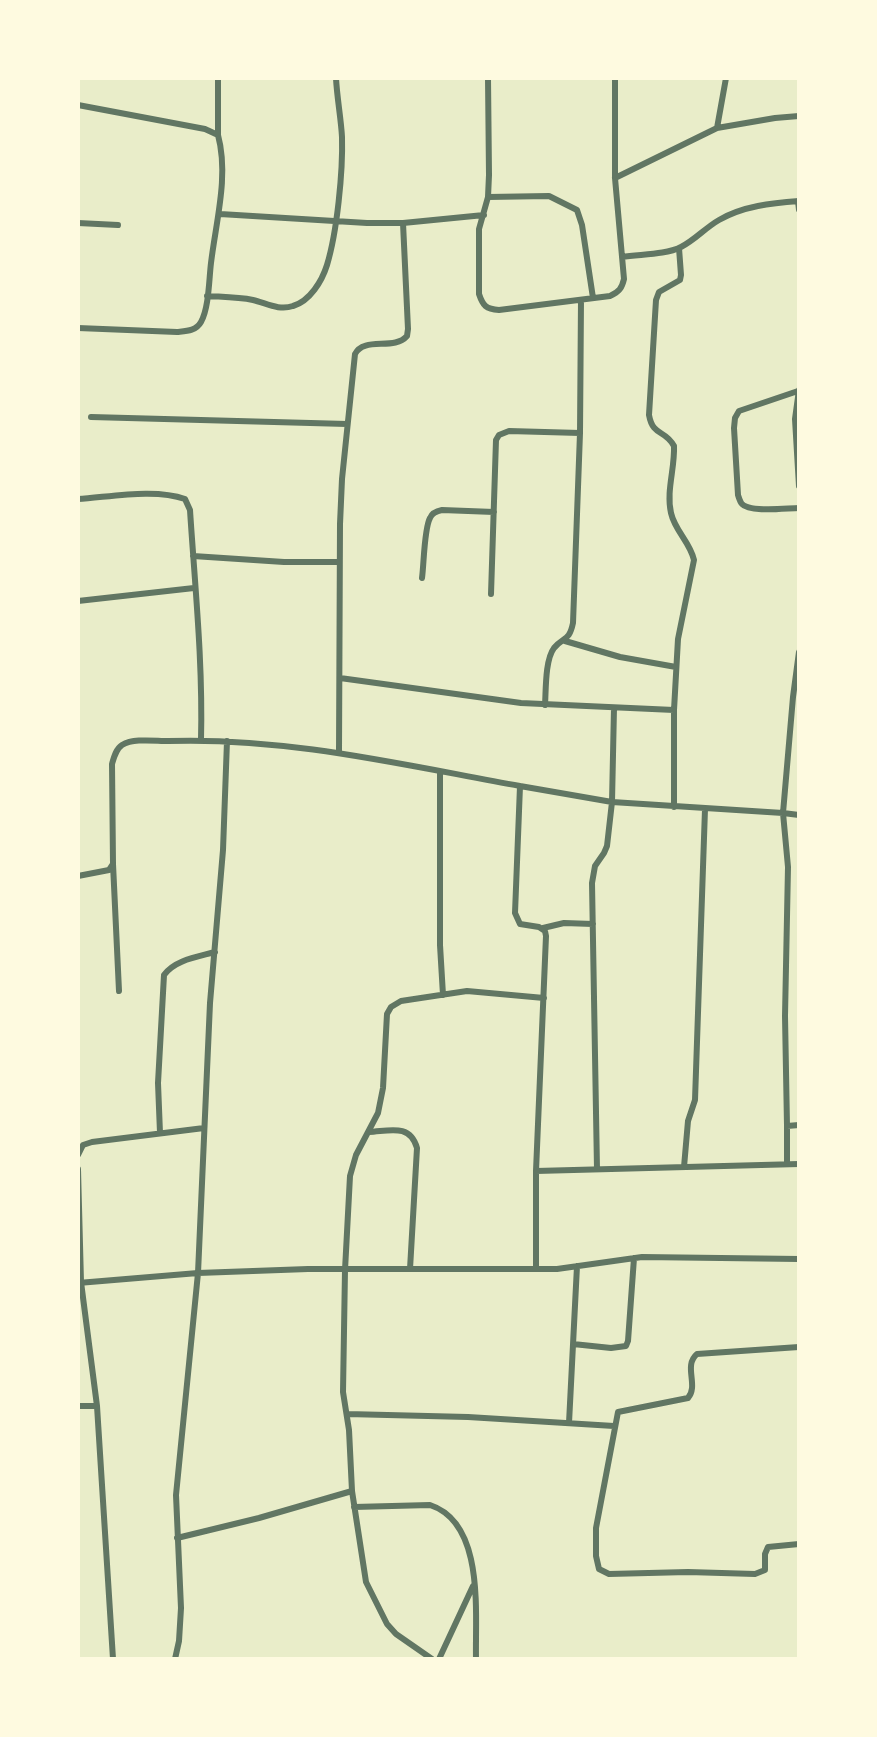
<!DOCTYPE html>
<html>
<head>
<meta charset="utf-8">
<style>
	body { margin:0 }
	#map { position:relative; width:877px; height:1737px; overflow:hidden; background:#e9edc9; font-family:"PT Sans Narrow",sans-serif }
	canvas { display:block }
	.frame { position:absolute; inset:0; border:80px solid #fefae0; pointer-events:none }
</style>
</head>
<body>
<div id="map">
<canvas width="877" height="1737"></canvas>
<div class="frame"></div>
</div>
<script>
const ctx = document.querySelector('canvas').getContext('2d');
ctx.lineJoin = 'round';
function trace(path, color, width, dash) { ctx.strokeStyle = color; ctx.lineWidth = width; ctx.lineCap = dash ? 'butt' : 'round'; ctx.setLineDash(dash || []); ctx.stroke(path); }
trace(new Path2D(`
	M488,78L489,175L488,197L479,229V294C483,306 486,309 499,310L610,296C619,292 622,288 624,279L615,178V78
	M78,105L205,129L218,135C229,176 216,221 211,263C209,279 209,308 201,322C196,331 186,331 177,332L78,328
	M717,128L726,78
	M218,135V78
	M615,178L717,128L775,118L799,116
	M488,197L549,196L577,210L582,225L593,298
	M798,201L799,210
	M220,214L367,223H403L484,215
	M78,223L118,225
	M622,257C641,254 665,255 681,247C695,240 705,228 719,220C743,206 772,203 799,201
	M207,296C223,297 238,297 253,300C266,303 279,311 293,306C310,301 322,281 327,265C337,232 343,172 342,137C341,118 337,98 336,78
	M799,390L795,419L799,486
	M798,391L739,411L735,418L734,428L738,495C739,498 740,502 742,504C750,513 787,508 799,508
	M91,417L347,424
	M78,499C110,497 155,488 185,499L190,510C195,587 203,663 201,740
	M193,556L284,562H339
	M422,578C424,564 424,529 430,518C432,513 437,511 442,510L494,512
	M491,594L496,440L499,435L509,431L580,433
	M78,601L194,588
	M565,641L620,657L676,667
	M799,652L793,697L783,813L799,815
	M340,678L521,703L674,710
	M545,705C546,690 545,660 554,648C564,636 569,642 573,623L580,433L581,300
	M339,752L340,524L342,479L355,354C364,336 394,351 407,336L408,329L403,223
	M440,771V945L443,995
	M674,807V710L678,639L694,560C690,542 675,531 671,513C666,491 675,468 674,446C665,429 653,437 649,415L656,300L659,292L680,280L681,275L679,248
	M113,864L119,991
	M78,876L109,870L113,864L112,764C114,757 116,749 122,745C134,738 154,741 168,741C287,737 403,765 520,786
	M543,928L564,923L593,924
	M369,1132C389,1131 410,1123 417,1148L410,1269
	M160,1133L158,1083L164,975C175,960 197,957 215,952
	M78,1155L83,1145L92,1142L204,1128
	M787,1164V1126L799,1125
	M684,1167L688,1121L695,1100L705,809
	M78,1169L81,1282L97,1406L113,1659
	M597,1169L592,883L595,866L604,853L607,846L612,802L614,708
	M536,1171L546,936L545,931L539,927L520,924L515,913L520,786L612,802L783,813L788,867L785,1016L787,1126
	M536,1269V1171L799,1164
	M78,1283L198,1273L308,1269H557L642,1257L799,1259
	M573,1344L611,1348L626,1346L628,1341L634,1258
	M799,1347L697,1354C683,1366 699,1385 688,1398L618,1412L596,1528V1556L599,1569L609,1574L688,1572L755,1574L765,1570V1554L768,1547L799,1544
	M78,1406H97
	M347,1414L468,1417L614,1426
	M569,1423L577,1266
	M354,1507L430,1505C485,1523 475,1613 476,1659
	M177,1538L259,1518L352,1491
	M175,1659L179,1641L181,1608L176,1495L198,1273L210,1003L223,850L227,741
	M432,1659L396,1634L387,1624L366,1582L352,1491L349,1430L343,1392L345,1270L350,1176L356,1155L378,1113L383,1088L387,1014L391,1007L401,1001L467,991L544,998
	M439,1659L473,1586`), '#617663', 6);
</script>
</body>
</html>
